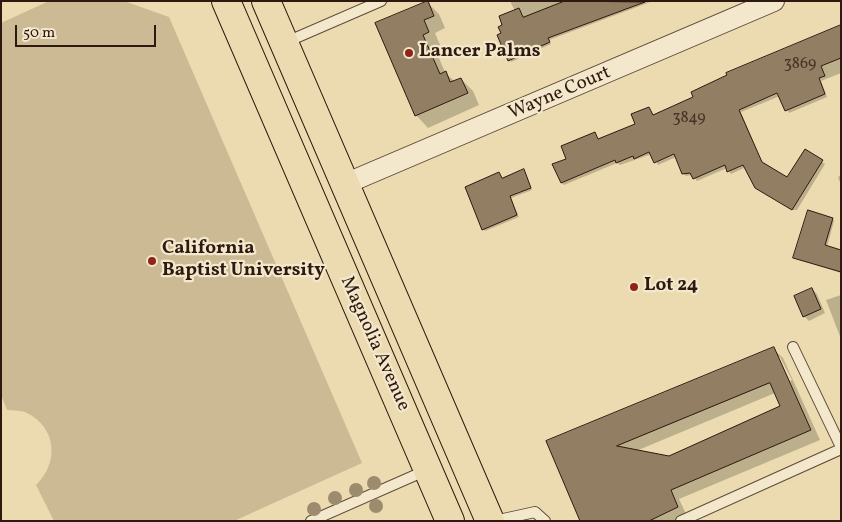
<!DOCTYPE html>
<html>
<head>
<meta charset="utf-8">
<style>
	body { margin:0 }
	#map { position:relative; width:842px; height:522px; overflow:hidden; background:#ecdbb0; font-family:Vollkorn,serif }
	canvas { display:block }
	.frame { position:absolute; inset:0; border:2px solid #2e1910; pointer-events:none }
	.scale { position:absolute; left:15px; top:25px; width:141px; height:22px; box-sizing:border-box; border:2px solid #2e1910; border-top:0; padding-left:6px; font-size:15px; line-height:18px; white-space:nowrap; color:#2e1910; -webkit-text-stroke:4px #f3e8cc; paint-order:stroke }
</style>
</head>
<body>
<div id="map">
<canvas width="842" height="522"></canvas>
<div class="frame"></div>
<div class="scale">50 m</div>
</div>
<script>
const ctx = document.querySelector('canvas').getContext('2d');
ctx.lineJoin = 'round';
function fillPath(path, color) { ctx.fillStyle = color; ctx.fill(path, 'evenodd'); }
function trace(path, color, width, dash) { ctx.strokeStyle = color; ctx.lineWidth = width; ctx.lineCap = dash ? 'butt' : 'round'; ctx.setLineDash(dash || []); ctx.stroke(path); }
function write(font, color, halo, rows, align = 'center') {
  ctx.font = font + ' Vollkorn,serif'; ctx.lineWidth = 4.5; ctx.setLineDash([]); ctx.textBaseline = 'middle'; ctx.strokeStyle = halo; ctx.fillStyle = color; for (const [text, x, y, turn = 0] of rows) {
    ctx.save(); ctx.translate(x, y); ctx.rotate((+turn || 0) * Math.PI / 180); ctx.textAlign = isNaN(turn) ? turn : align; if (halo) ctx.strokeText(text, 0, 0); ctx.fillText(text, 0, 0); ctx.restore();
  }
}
fillPath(new Path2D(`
	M49,1H124L169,17L362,463L234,521H54L36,485C59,463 57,428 27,413C22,410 13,411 7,410L1,395V23Z`), '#ccba95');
fillPath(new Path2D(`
	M510,1H653L549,40L551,44L511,62L502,34L504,25L515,11Z
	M427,2L439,14L445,28L435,33L440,45L434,47L445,72L455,82L461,79L473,91L479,105L428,128L416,115L376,24Z
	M841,26V73L821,81L827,97L789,113L780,96L741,112L763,165L787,179L805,150L825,164L797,210H792L746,167L731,174L727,168L697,181L692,175L686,176L683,173L676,157L658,165L652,154L620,165L617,163L564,185L562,183L568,159L595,134L599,140L637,124L649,108L654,116L695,98Z
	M524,170L532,190L511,198L519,217L485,231L483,229L499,174L502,179Z
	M841,175V185L838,177Z
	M832,219L834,221L827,247L841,251V273L795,258Z
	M812,289L817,294L825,313L809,321L804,316Z
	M841,295V339L826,300Z
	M773,349L783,358L820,440L679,499L687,516L677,521H581L548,442ZM778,357H780L792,380L790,381ZM775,393L781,407L669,457L636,451Z`), '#0003');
const building = new Path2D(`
	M428,1L434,16L424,20L429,32L423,35L440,74L446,71L450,82L461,78L468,93L415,116L375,23Z
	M565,1L645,2L548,38L550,42L508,61L497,35L501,33L498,27L502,25L499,16L519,8L523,17Z
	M841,25V58L821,66L825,76L819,78L825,94L785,111L777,93L739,110L762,162L787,177L805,149L823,160L792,210L755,188L743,165L727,172L725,165L693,179L690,173L682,174L674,154L654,163L649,152L634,159L633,156L616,163L615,160L561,183L552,164L566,159L561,146L595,132L598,139L635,124L631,114L649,107L653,115L693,97L691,92L727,75L726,73Z
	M524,169L531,188L510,196L517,215L482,230L465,187L499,172L502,178Z
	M808,210L833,218L825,245L841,250V272L793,258Z
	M812,288L821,309L803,317L794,296Z
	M774,347L811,430L671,490L678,507L649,521H580L546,441ZM770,383L780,406L669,456L617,446Z`);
fillPath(building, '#917e63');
trace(building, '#2e1910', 1);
const service = new Path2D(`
	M284,43L381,1
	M793,347L841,447
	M311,521L427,470
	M494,521L535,512L545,521
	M681,521L841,449`);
const minor = new Path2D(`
	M345,184L774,1`);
const primary = new Path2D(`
	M226,1L450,521
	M266,1L490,521`);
trace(service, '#5e4a38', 12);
trace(minor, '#5e4a38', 22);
trace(primary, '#2e1910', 30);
trace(service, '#f3e8cc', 10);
trace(minor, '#f3e8cc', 20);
trace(primary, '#ecdbb0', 28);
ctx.fillStyle = '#9d8b6e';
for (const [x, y] of [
	[374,483],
	[356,490],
	[335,498],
	[376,506],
	[314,509]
]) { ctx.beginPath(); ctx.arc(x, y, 7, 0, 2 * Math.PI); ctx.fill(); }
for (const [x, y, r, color] of [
	[409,53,5,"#8f2418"],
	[152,261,5,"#8f2418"],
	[634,287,5,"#8f2418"]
]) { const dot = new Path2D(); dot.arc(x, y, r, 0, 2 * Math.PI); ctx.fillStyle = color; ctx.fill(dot); trace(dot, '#f3e8cc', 2); }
write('16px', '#473225', null, [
	["3869",800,65],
	["3849",689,119]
]);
write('bold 19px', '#2e1910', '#f3e8cc', [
	["Lancer Palms",419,53],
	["California",162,250],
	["Baptist University",162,272],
	["Lot 24",644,287]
], 'left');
write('19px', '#2e1910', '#f3e8cc', [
	["Wayne Court",560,94,-23],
	["Magnolia Avenue",374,344,66]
]);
</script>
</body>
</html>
